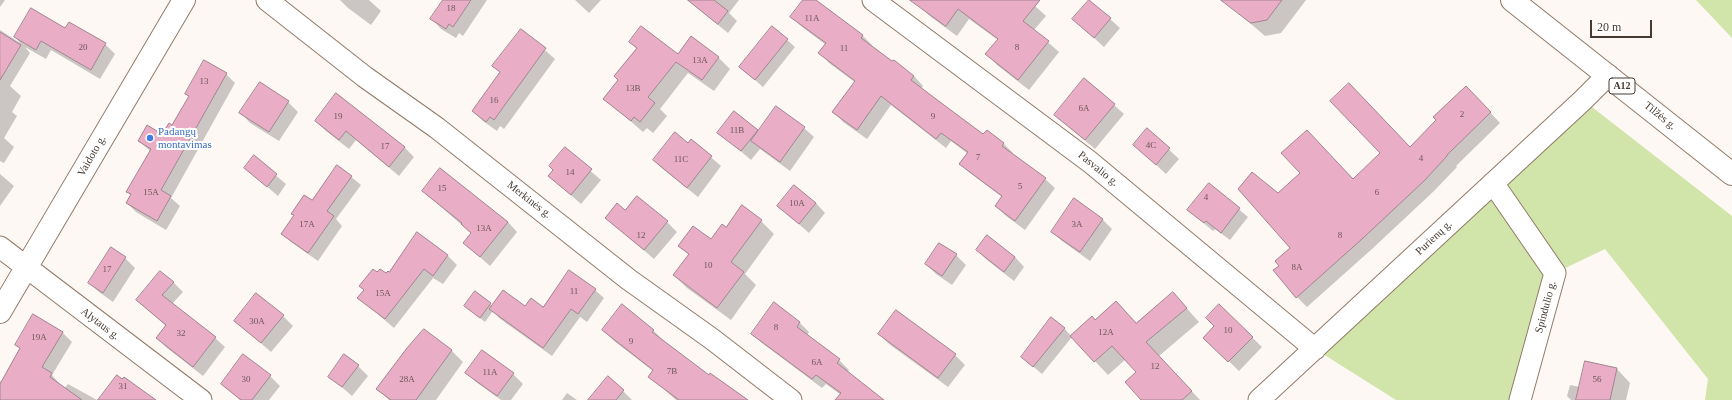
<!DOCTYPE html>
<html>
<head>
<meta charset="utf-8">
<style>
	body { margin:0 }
	#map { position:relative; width:1732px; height:400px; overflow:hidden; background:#fef8f4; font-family:Georgia,serif }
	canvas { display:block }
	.scale { position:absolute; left:1590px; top:20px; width:62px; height:18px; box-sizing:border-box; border:2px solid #443a32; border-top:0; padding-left:5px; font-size:12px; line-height:14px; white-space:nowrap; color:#443a32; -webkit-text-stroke:3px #fff; paint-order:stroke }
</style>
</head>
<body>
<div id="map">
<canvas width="1732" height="400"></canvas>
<div class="scale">20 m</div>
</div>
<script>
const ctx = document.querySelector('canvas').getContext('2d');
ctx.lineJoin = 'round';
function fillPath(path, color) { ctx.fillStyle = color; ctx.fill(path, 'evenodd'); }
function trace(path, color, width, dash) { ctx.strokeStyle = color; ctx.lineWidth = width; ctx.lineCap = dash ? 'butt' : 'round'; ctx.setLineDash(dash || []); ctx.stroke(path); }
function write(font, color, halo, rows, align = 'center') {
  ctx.font = font + ' Georgia,serif'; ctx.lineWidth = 4; ctx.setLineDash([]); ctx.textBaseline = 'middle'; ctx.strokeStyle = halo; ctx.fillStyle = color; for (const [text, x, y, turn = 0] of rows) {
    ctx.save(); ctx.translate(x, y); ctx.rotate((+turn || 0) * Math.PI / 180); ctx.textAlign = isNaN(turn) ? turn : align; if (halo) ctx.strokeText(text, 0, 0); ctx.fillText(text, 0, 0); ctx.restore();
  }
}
fillPath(new Path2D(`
	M1696,0H1732V38Z
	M1583,100L1732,216V400H1705L1708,379L1605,249L1555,273L1520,400H1396L1315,349Z`), '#d1e4aa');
fillPath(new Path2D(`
	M0,0H5L0,7Z
	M340,0H369L381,11L371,25L348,8Z
	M444,0H487L463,36L459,33L456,38L441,29L432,19Z
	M575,0H601L589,13Z
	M687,0H739L729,13L737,21L728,33Z
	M810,0H815L863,36L872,45L871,47L914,76L923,86L921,89L983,136L987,131L1004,144L1013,153L1012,155L1045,179L1055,188L1025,230L1006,216L996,206L1002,197L970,173L960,164L968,154L951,141L946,148L891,105L867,139L843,122L834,112L856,83L829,63L820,53L826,45L801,26L792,17Z
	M925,0H1038L1034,5L1046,16L1034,30L1059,52L1029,90L997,65L987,54L998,40L969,19L957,36L931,17L920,7Z
	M1234,0H1306L1281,33L1265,36L1236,11Z
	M1073,19H1110L1120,28L1104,47Z
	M0,30L20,43L15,37L65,30L105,44L115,54L100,79L51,50L46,59L25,47L30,53L10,86L21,96L12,112L17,116L4,138L14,147L4,163L0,161Z
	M522,30L555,59L504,129L500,126L497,131L483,121L473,111L501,73Z
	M787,40L795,47L763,87L740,67Z
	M630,42L678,55L718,57L730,69L714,91L688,73L660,109L667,116L653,133L647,128L643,132L605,99L619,80L637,49Z
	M226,74L235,83L171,198L180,206L166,230L136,212L127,203L131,196L128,192L151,152L139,141L162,135L173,126L189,97L186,94Z
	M337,94L405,148L414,157L399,176L356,140L349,149L326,131L316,121Z
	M1476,97L1500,123L1456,166L1457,167L1434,191L1372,249L1307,307L1297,297L1280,266L1291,248L1278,195L1353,180L1410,148Z
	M288,102L298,112L279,141L250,123L241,113Z
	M1114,105L1124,114L1095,149L1055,115Z
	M804,128L814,137L790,171L760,149L751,160L718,132L757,131L759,132Z
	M1147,129L1179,159L1166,174L1144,154Z
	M691,140L721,166L698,197L664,170L654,160L688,144Z
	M565,149L601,180L581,204L549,176L554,170Z
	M254,157L286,184L278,196L245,168Z
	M338,166L361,185L336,219L342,226L318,261L291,242L282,234L294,216L292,214L312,202Z
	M0,174L14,186L0,206Z
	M1209,184L1248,217L1230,240L1215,229L1213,231L1188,210Z
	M423,191L508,222L517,232L490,266L464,243L472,234Z
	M1075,200L1103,220L1112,229L1090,261L1062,241L1052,232Z
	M816,203L825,213L809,233L778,206Z
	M742,206L761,221L774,234L745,274L756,285L731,320L687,288L674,275L689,255L680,246L711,240L726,228Z
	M626,212L667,222L677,232L654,259L606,218Z
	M987,236L1015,257L1024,267L1014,281L987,260L977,250Z
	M111,248L125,258L135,268L113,302L99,292L89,283Z
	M956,255L966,265L952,285L936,274L926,264Z
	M448,256L457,265L443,284L433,278L394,328L359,298L378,274L386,275Z
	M173,282L183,292L172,304L215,338L225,347L203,376L167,348L157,338L166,326L137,300Z
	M595,290L604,298L587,322L580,317L552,356L499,318L493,311L485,322L465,306L490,304L492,306L543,308Z
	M1173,293L1199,322L1159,356L1200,400H1143L1137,372L1126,359L1108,375L1072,337L1042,374L1022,357L1064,328L1071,336L1095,321L1116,302L1137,324Z
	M775,304L800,323L809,332L807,336L839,360L849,370L847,372L883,400H841V395L826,384L822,388L762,343L752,334Z
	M1219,305L1262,347L1239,371L1205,338L1216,326Z
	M896,312L955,355L965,365L948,387L889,344L879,334Z
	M283,316L293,326L271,352L235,321Z
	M424,330L452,351L463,362L436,400H389L378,389Z
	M603,330H653L665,342L709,377L746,400H676L649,376L653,371L614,341Z
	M62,332L72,342L52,375L64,389L68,384L97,400H0V381L2,382Z
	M358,366L368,376L352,396L329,376Z
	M1617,369L1630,383L1626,400H1571L1567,396L1570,385L1580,387Z
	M467,373L513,374L523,384L511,400H501L476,382Z
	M270,376L280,386L269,400H240L222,384Z
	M608,378L623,391L632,400H589Z
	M567,393L577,400H562Z`), '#0003');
const building = new Path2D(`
	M443,0H471L453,27L449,24L446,29L430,19Z
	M688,0H714L728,11L718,24Z
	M803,0H816L863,35L861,38L892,61L894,60L914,76L911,80L940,102L983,134L987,130L1004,143L1002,146L1046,178L1015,221L995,206L1002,196L959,164L968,152L941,133L936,139L881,96L857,130L832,112L855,81L818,53L826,43L790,17Z
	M910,0H1040L1023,21L1049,41L1018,80L985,54L998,39L958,9L946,26Z
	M1089,0L1111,18L1094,38L1072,19Z
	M1221,0H1282L1267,20L1251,23Z
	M31,8L65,28L69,22L106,43L91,70L41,41L36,50L14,37Z
	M641,26L678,54L691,36L719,57L702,80L676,62L648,97L655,103L640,122L634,117L631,121L603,99L618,80L614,76L637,48L629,42Z
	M772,26L788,39L755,80L739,67Z
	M521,29L546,48L494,120L490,117L486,122L472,111L500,72L492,66Z
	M0,32L21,45L0,80Z
	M204,60L227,73L161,190L171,196L157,221L126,203L131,194L126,192L151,149L138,141L147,125L162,134L169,123L172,125L189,96L185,94Z
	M1084,78L1115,104L1085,140L1054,115Z
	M260,82L289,101L269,132L239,113Z
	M1349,83L1410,147L1436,120L1433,117L1466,86L1491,112L1447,155V156L1424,181L1362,239L1296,298L1273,270L1279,266L1275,261L1290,248L1238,189L1252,172L1278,193L1300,173L1281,153L1307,130L1353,179L1380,153L1330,101Z
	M336,93L405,147L389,167L346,131L339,140L315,121Z
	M776,106L805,127L780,162L751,141Z
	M734,111L758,130L741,151L717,133Z
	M1147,128L1170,148L1156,165L1133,145Z
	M675,132L688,143L691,139L712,156L687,188L653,160Z
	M565,147L592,169L571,195L548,176L553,170L549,166Z
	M254,155L277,174L267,187L244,168Z
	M337,165L352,176L327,211L334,216L308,253L281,234L294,215L291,214L304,195L312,200Z
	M440,168L508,222L480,257L463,243L471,233L461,224L462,223L422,191Z
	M1209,183L1240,208L1221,233L1206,221L1204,223L1187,210Z
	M794,185L816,203L799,224L777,206Z
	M637,196L668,221L644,250L605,218L617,203L625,210Z
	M1074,198L1103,219L1080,252L1051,232Z
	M742,205L762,220L731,262L744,272L717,308L673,275L689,254L678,246L693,226L711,239L722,224L726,227Z
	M417,232L448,255L433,276L424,269L385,319L357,298L364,290L359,286L373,269L377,272L380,269L386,273L388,271L389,272Z
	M987,235L1015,257L1004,272L976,250Z
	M939,243L957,254L942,276L925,264Z
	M111,247L126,257L103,293L88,283Z
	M569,270L596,289L578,314L571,309L543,348L489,309L503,290L525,306L531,298L543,307Z
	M160,271L174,282L162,295L216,337L193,367L156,338L166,325L136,300Z
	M475,291L491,303L480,318L464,306Z
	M1173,292L1187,308L1146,342L1192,391L1182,400H1141L1125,382L1136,372L1112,346L1094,362L1070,336L1092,316L1095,320L1116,301L1136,323Z
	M256,293L284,315L261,343L234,321Z
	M774,302L800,322L797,327L840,359L837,363L884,400H835L841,393L816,375L812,379L751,334Z
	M622,304L654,330L652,332L709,375L710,373L748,400H679L648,377L653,370L602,330Z
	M1219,304L1253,337L1228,362L1203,338L1214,326L1206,318Z
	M896,310L956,354L938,378L878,334Z
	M33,314L63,332L42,367L52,373L50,377L82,400H0V384L20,348L15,345Z
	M1051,317L1065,328L1033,367L1021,357Z
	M424,329L452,350L416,400H391L376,389L407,348Z
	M482,350L514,373L497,396L465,373Z
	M243,354L271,375L252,400H241L221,384Z
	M344,354L359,365L342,387L328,377Z
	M1585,361L1617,368L1610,400H1576Z
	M117,375L122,379L124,377L156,400H98Z
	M608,376L624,390L616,400H588Z`);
fillPath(building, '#eaadc6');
trace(building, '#a28490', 1);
const street = new Path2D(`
	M267,0L365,77L437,128L628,279L712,339L791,400
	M873,0L1090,162L1315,349
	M1493,183L1555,273L1520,400
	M0,247L201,400
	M1259,400L1583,100L1608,75`);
const secondary = new Path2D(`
	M0,312L184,0`);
const highway = new Path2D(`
	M1512,0L1732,174`);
trace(street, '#927a68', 23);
trace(secondary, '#927a68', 24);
trace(highway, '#927a68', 24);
trace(street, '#fff', 21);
trace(secondary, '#fff', 22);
trace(highway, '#fff', 22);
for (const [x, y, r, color] of [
	[150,138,4,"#3f7fe0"]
]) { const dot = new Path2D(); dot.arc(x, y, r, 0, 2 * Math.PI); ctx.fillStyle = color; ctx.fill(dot); trace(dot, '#fff', 1.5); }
write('9px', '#6e5757', null, [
	["18",451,9],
	["11A",812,19],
	["20",83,48],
	["8",1017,48],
	["11",844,49],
	["13A",700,61],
	["13",204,82],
	["13B",633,89],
	["16",494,101],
	["6A",1084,109],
	["2",1462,115],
	["19",338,117],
	["9",933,117],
	["11B",737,131],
	["4C",1151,146],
	["17",385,147],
	["7",978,158],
	["4",1421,159],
	["11C",681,160],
	["14",570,173],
	["5",1020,187],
	["15",442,189],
	["15A",151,193],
	["6",1377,193],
	["4",1206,198],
	["10A",797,204],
	["17A",307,225],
	["3A",1077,225],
	["13A",484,229],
	["12",641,236],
	["8",1340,236],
	["10",708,266],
	["8A",1297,268],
	["17",107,270],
	["11",574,292],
	["15A",383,294],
	["30A",257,322],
	["8",776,328],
	["10",1228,331],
	["12A",1106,333],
	["32",181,334],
	["19A",39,338],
	["9",631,342],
	["6A",817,363],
	["12",1155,367],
	["7B",672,372],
	["11A",490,373],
	["30",246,380],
	["28A",407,380],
	["56",1597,380],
	["31",123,387]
]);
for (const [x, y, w] of [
	[1622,86,26]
]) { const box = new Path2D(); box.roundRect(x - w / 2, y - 8, w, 16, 3); ctx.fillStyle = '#fff'; ctx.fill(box); trace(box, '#443a32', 1); }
write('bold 10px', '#443a32', null, [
	["A12",1622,86]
]);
write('11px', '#443a32', '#fff', [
	["Tilžės g.",1660,116,39],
	["Vaidoto g.",92,156,-60],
	["Pasvalio g.",1098,169,39],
	["Merkinės g.",529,200,38],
	["Purienų g.",1434,238,-43],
	["Spindulio g.",1546,307,-75],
	["Alytaus g.",100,324,37]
]);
write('11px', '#366cbe', '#fff', [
	["Padangų",158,132],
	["montavimas",158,145]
], 'left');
</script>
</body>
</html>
